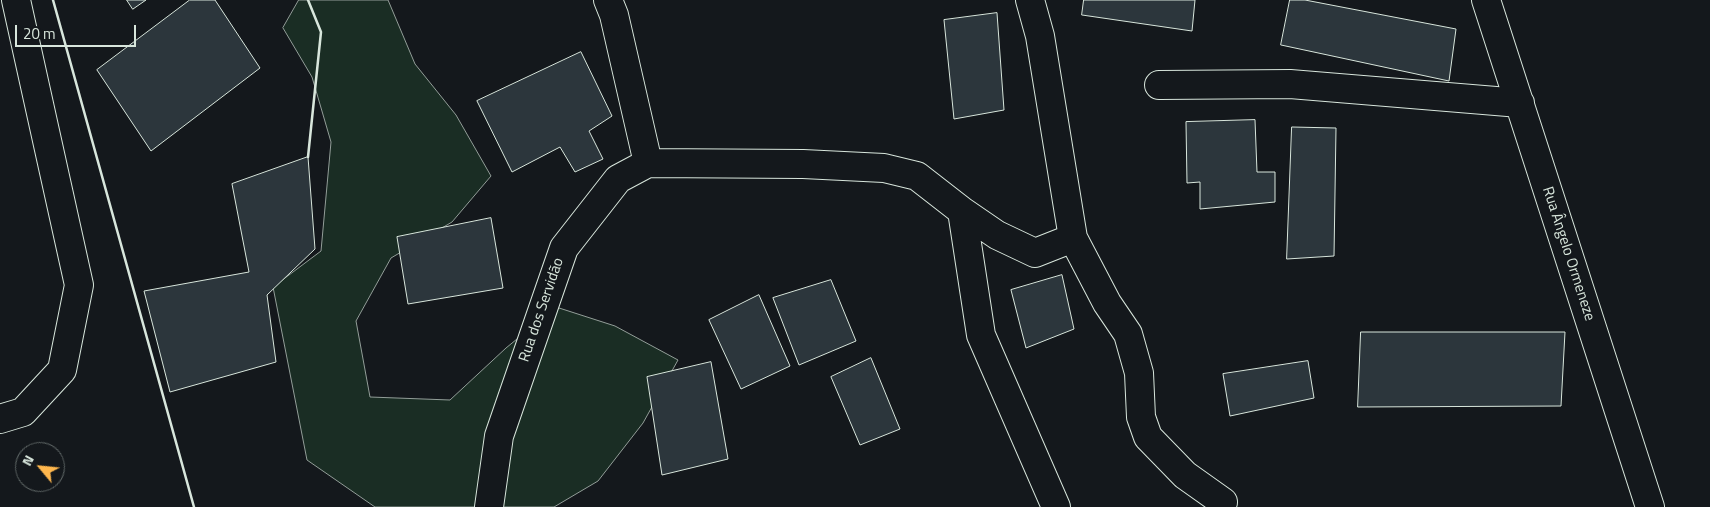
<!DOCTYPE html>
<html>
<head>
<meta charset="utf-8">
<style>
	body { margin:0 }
	#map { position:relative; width:1710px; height:507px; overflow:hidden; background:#14181c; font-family:"Titillium Web",sans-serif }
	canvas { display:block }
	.north { position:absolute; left:15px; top:442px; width:50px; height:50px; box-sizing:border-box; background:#14181c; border:1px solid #626a69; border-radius:50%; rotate:298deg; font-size:14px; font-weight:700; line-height:20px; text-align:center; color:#d8e6dc }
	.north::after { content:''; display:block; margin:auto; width:18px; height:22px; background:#ffb74d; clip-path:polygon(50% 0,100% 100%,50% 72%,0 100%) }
	.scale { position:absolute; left:15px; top:25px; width:121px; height:22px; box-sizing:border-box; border:2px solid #d8e6dc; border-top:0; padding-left:6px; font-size:15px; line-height:18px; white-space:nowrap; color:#d8e6dc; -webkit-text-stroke:4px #14181c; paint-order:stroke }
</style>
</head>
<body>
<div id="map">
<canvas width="1710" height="507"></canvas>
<div class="north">N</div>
<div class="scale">20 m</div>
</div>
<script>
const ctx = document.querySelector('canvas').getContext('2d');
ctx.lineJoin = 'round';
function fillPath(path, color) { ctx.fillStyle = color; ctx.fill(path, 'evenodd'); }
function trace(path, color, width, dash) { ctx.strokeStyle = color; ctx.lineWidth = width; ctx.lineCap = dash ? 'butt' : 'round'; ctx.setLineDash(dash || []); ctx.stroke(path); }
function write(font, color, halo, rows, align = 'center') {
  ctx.font = font + ' "Titillium Web",sans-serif'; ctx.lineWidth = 4; ctx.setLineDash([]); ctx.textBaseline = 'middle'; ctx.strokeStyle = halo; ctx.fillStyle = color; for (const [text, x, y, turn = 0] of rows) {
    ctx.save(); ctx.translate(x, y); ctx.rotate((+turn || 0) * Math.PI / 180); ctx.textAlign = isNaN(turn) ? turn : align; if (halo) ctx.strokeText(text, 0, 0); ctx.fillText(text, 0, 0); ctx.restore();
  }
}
const green = new Path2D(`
	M299,0H388L415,64L456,115L491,176L452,222L391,258L356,321L370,397L450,400L506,348L556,307L615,326L678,360L643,423L598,481L554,507H375L307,460L273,287L321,251L331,142L312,77L283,28Z`);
fillPath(green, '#1a2d24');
trace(green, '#939e99', 1);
const building = new Path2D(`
	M127,0H146L133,9Z
	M190,0H215L260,68L151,151L97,70Z
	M1084,0H1195L1192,31L1082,15Z
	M1290,0H1305L1456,29L1449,81L1281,45Z
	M997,13L1004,110L954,119L944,20Z
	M581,52L612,116L589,131L603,159L575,172L560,147L512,172L477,101Z
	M1255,120L1257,172H1275V202L1200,209V182L1187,183L1186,122Z
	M1292,127L1336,128L1334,256L1287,259Z
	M308,157L315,249L267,295L276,362L170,392L144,291L249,272L232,184Z
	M491,218L503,288L408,304L397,237Z
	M1062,275L1074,329L1026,348L1011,290Z
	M831,280L856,341L799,365L773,298Z
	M759,295L790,366L741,389L709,320Z
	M1361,332H1565L1561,406L1358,407Z
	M871,358L900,429L860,445L831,377Z
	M1308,361L1314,398L1230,416L1223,374Z
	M711,362L728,459L662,475L647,377Z`);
fillPath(building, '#2c363c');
trace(building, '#d8e6dc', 1);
const minor = new Path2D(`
	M1030,0L1040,36L1073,238
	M1486,0L1650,507
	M1159,85L1290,84L1520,103
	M648,163L803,164L884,168L917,176L962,211L997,235L1035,253L1073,238L1107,303L1128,334L1139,373L1141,417L1148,437L1185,475L1223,502
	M962,211L981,335L1056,507
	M0,419L23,412L62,370L79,285L16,0
	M489,507L499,436L564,248L618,179L648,163L614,15L608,0`);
trace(minor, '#d8e6dc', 30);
trace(minor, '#14181c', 28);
trace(new Path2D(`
	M53,0L194,507
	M308,0L321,32L308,157`), '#d8e6dc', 2.5);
write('15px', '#d8e6dc', '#14181c', [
	["Rua Ângelo Ormeneze",1568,254,72],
	["Rua dos Servidão",542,310,-71]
]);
</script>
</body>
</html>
